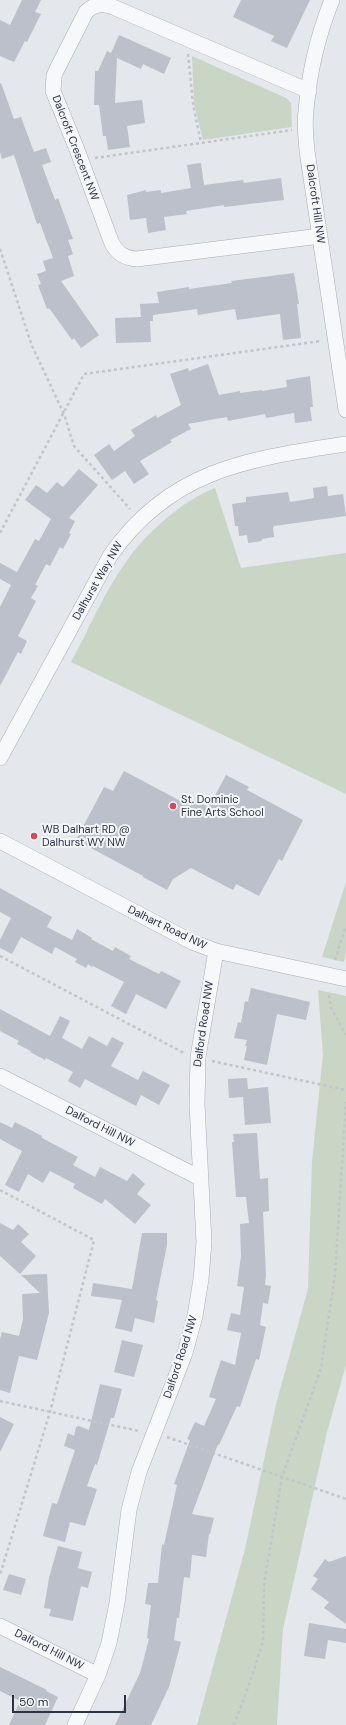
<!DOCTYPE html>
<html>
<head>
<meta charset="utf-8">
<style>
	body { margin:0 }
	#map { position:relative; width:346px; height:1725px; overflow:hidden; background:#e4e7ec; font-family:"DM Sans",sans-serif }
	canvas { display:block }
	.scale { position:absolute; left:12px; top:1695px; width:114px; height:18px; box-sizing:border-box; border:2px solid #2b3445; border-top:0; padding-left:5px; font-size:12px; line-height:14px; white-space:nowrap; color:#2b3445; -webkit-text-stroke:3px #f4f6f9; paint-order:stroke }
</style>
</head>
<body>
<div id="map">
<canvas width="346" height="1725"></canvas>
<div class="scale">50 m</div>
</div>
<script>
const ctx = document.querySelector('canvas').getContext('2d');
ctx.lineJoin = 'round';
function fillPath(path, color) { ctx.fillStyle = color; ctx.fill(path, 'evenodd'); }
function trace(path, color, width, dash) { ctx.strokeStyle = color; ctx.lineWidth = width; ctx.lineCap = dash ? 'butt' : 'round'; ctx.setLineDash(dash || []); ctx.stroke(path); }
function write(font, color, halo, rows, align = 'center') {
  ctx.font = font + ' "DM Sans",sans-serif'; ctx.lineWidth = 4; ctx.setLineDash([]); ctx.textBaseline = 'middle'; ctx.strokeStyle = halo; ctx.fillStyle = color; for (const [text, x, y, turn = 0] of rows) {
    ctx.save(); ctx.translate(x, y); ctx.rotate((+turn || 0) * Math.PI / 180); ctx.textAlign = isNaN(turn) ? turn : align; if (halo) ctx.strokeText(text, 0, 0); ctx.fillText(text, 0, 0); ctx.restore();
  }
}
fillPath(new Path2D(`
	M192,56L286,98L291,103L292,127L203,140L194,104Z
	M215,488L241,568L346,553V794L71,662C89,629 104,592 126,562C145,534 183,500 215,488Z
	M346,882V951L344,962L322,957Z
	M318,990L346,996V1365L327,1432L283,1629L277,1725H197L245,1549L276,1404L308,1289L312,1162L323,1054Z`), '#c9d6c5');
fillPath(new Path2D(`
	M22,0H41L35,12L41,14L27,42L25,41L14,62L0,56V20L10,25Z
	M241,0H310L287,48L271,41L274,36L233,17Z
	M119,35L171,58L164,74L143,64L141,69L117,58L115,103L142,100L145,123L127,126L130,147L108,150L106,136H103L99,105H94L95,71H98L107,51L111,53Z
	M1,83L14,119L21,117L34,152L46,148L51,162L42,165L55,200L58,198L73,239L68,240L73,254L68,256L74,276L61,281L99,335L81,348L74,338L72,340L49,308L47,309L38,285L41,284L37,274L46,271L43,261L53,258L40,223L37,224L14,155L2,159L0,152V84Z
	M201,163L204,185L243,180L244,183L281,178L284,200L224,207V205L186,211L187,214L164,217L166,230L148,233L146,218L130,220L127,195L146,190V192L161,190V193L191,188L187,165Z
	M294,273L299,304H297L301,338L283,340L280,314L237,320L235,309L198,315L197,309L153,315V321H150L151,342L116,343L115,318L141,317L140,304L159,303L157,292L189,287V289L232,283L231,281Z
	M208,364L219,395L240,391V393L262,390V391L287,387L286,380L310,376L313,407H310L312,421L295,423L294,413L266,418L265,414L228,421L227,417L188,424L191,429L170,440L172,442L140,461L149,474L134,484L125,471L112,480L94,455L109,444L114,451L135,436L131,430L156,415L157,418L181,405L170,374L188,368L189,371Z
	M79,469L98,485L69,518L75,521L69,533L71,534L63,549L60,547L50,566L46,564L35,585L38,586L31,598L36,601L18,636L27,641L21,654L18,652L0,686V607L11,585L0,579V563L17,572L35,539L39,541L51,519L25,500L36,485L47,493L57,482L63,487Z
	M327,486L328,496L343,494L346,516L274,526L273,528L274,537L262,539V541L248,543L247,535L239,536L238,526H235L232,504L246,502V497L288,492L290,502L314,498L313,488Z
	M124,771L190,806L194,800L209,807L226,775L249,787L247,790L303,820L282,861L279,859L259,896L236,884L233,890L191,868L173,879L167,890L143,877V876L76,840L104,787L113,791Z
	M0,888L52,917L47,927L72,940L77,929L92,938L91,939L113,951L115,947L131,956L129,959L159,974L161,971L181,981L166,1009L136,994L126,1014L111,1006L124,982L93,966L92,967L88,964L86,968L75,962L77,959L55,947L52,954L21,937L12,954L0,948V940L11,918L0,912Z
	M251,988L310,1002L306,1020L277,1014L267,1065L244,1060L247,1046H245L247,1040L234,1038L238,1022L241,1023L245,1001L248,1002Z
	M0,1009L50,1036L60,1016L70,1021L62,1038L82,1049L89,1036L107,1046L112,1037L124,1043L111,1066L138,1080L143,1071L170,1085L159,1105L141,1095L136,1106L85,1079L80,1088L68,1081L73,1072L46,1058L45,1060L30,1052L31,1051L17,1044L19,1041L0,1031Z
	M247,1078L248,1089L268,1087L271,1123L245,1125L243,1097L229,1098L228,1079Z
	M0,1122L12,1128L15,1122L42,1136V1138L78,1157L73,1165L95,1177L100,1167L127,1181L133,1173L145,1184L137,1194L151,1205L135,1224L105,1199L102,1204L73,1188L75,1184L50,1171L43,1183L28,1174L19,1192L5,1185L22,1151L0,1139Z
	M257,1133L260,1179L268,1178L269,1211L263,1212L266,1275L265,1285L271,1286L268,1304L263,1303L260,1325L266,1327L259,1360L256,1359L240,1407L237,1406L219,1445L218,1444L192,1514L214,1518L210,1534H209L206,1557L192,1555L190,1578L184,1577L179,1618H177L174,1640L181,1642L169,1687L151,1725H115L140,1673L149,1639L147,1638L151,1605L145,1604L148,1583H158L162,1544L164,1545L177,1485L174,1484L190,1440L187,1439L195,1422L204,1426L216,1399L209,1397L221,1360L235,1365L241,1333L227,1330L231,1313L240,1315L244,1287L237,1286L241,1256L240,1224L249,1223L246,1197H236L232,1142H234L233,1134Z
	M0,1223L13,1230L18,1224L29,1234L21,1242L36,1256L20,1274L0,1256Z
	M142,1233H167V1245L156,1300L158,1301L154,1323L135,1318L132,1332L115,1328L122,1300L91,1296L93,1283L132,1289Z
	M47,1274L49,1313L37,1360L19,1356L10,1393L0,1390V1339L2,1332L19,1336L23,1319L22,1294L40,1293L21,1275Z
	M122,1340L143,1345L134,1377L114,1372Z
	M100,1384L122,1389L114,1418H111L97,1465L95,1464L87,1486L97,1489L85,1526L70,1522L65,1542L43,1536L52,1503L57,1504L75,1450L64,1446L68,1433L74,1436L76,1427L79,1426L89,1430Z
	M0,1417L14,1424L0,1452Z
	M58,1546L82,1552L78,1568L92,1572L88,1588L81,1586L73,1621L49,1616L51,1609L44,1608L49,1578Z
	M346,1556V1624L324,1608L329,1602L311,1589L318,1579L313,1576L325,1559L329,1562Z
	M9,1574L26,1579L21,1595L3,1590Z
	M309,1623L346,1629V1643L328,1640L325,1659L304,1656Z
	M0,1667L47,1690L46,1691L58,1697L45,1725H9L20,1701L0,1691Z`), '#bbc0ca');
const minor = new Path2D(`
	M332,0C318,35 309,73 306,111C304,124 306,138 307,151L346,410
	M309,91L113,7C103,3 94,4 86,12L57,69L54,76L53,91L76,147L111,241C116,253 124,258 137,259L320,236
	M0,758L110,556C170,469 249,459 346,444
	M0,841L192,942L216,951L346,979
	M0,1076L200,1178
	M0,1626L98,1675
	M75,1725L98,1675L109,1643L117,1603L129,1510L139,1472L185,1353L195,1316L201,1279L204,1242L197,1104L198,1057L216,951`);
trace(minor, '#a9aeb7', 16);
trace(new Path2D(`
	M188,54L193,104L201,143
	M95,158L292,130
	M0,249L32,346L64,414L74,446L130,509
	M0,533L84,374L321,341
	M0,956L184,1053
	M335,960L346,926
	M329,995L331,1008L346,1035
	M212,1061L346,1090
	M0,1190L94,1240L50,1412L0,1575
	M0,1401L139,1431
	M167,1437L346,1499
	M234,1725L250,1682L263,1641L264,1584L282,1477L321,1368L335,1275L346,1102`), '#c2c5cb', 2.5, [3, 3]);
trace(minor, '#f7f8fa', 15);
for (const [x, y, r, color] of [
	[173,806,4,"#d1495b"],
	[34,836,4,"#d1495b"]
]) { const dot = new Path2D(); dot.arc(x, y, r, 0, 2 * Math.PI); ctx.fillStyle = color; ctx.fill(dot); trace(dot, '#f4f6f9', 1.5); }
write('11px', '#2b3445', '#f4f6f9', [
	["Dalcroft Crescent NW",75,148,69],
	["Dalcroft Hill NW",315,204,82],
	["Dalhurst Way NW",98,581,-60],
	["Dalhart Road NW",167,928,26],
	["Dalford Road NW",204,1024,-82],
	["Dalford Hill NW",100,1127,27],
	["Dalford Road NW",181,1357,-72],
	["Dalford Hill NW",49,1650,27]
]);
write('11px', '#2b3445', '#f4f6f9', [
	["St. Dominic",181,800],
	["Fine Arts School",181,813],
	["WB Dalhart RD @",42,830],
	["Dalhurst WY NW",42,843]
], 'left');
</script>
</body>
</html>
